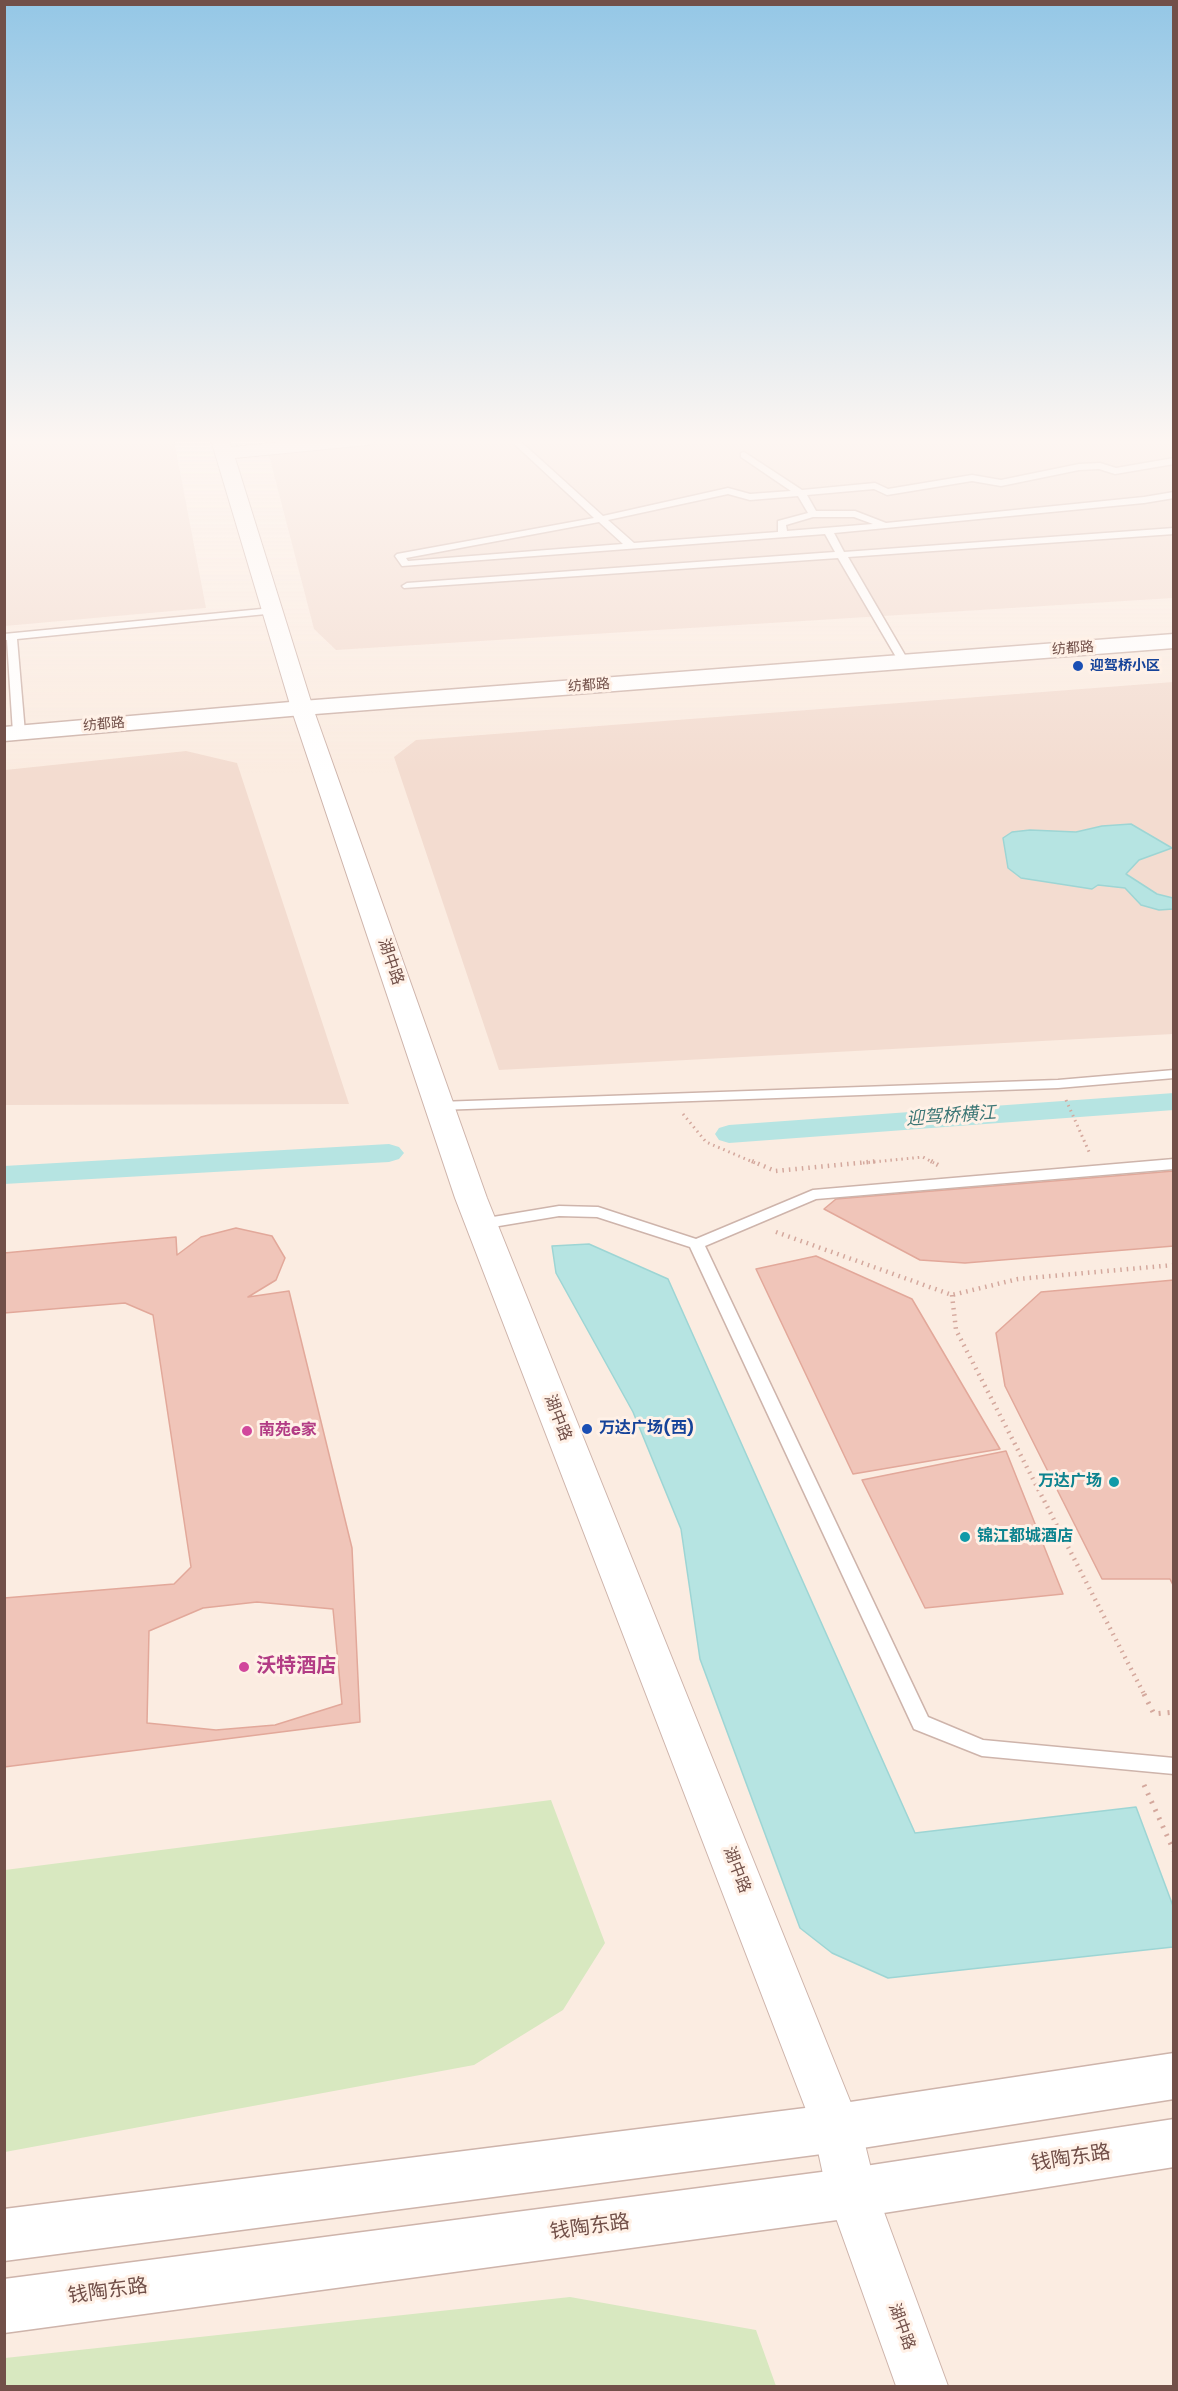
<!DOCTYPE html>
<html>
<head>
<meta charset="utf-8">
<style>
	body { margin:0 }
	#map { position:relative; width:1178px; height:2391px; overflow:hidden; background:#fbece1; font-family:Poppins,sans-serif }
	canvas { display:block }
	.frame { position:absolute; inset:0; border:6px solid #725049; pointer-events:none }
</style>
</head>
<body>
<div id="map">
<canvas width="1178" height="2391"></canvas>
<div class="frame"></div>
</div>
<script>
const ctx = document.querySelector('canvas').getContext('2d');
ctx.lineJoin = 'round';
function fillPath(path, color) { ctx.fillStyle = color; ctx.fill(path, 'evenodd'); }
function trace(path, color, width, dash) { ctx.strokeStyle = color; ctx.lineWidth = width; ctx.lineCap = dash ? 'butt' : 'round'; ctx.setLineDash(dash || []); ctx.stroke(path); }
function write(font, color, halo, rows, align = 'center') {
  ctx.font = font + ' Poppins,"Noto Sans SC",sans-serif'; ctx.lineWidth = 6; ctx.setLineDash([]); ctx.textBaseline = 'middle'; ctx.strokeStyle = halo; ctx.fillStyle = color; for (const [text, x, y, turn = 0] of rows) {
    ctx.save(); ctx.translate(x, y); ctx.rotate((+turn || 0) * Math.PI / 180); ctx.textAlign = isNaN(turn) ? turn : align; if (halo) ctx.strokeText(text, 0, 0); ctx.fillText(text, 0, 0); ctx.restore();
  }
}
fillPath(new Path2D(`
	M5,440H174L206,608L5,626Z
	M265,440H1173V598L336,650L314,629Z
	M1173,682V1034L499,1070L394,757L416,740Z
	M186,751L237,763L349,1104L5,1105V770Z`), '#f3dcd0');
fillPath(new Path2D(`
	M551,1800L605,1943L563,2010L474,2065L5,2152V1870Z
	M570,2297L756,2330L776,2386H5V2358Z`), '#d8e8c0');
const water = new Path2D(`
	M1131,824L1172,848L1139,860L1126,874L1157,894L1173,898V909L1159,910L1141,905L1125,888L1098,885L1092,889L1021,878L1008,868L1003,838L1012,832L1030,830L1076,832L1102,826Z
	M589,1244L668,1279L915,1833L1136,1807L1173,1906V1947L888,1978L832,1953L800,1928L700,1659L681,1529L633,1412L556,1273L552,1246Z`);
fillPath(water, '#b6e4e2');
trace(water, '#9dd5d4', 1.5);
fillPath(new Path2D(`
	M1174,1093V1110L729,1143L719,1140L715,1134L719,1128L729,1125Z
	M389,1144L399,1147L404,1153L399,1159L389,1162L4,1184V1166Z`), '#b6e4e2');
const building = new Path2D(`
	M1174,1171V1246L965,1263L920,1260L824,1209L836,1199Z
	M236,1228L272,1236L285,1258L276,1280L248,1297L289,1291L352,1548L360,1722L4,1767V1598L174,1584L191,1567L153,1315L125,1303L4,1313V1253L176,1237L177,1255L201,1237Z
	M816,1256L912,1299L1000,1449L853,1474L756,1269Z
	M1174,1280V1587L1170,1579H1102L1005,1386L996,1333L1041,1292Z
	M1006,1451L1063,1594L925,1608L862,1480Z
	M257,1602L333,1609L342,1704L275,1725L216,1730L147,1723L149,1631L203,1608Z`);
fillPath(building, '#f0c5b9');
trace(building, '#e2a89a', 1.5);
const service = new Path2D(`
	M510,440H519L603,516L728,488L750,494L791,491L741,457V453L744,452L802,490L875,483L888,489L972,475L1001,480L1079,464L1100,463L1116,468L1174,458V464L1115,474L1099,469L1079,470L1001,486L972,481L887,495L874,489L807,495L816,511H855L886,523L1144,497L1174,492V498L1144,503L834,533L844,552L1174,528V534L848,557L909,662L904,665L899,662L838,558L404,588L402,586L407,583L835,552L825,534L402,566L395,556L397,554L594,518ZM728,494L750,500L798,496L808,513L778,521V532L634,543L608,520ZM813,517H854L873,524L787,531L786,525ZM599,522L623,544L408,561L406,558Z
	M272,608L276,609V613L17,639L25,733L19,736L13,733L7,640H4V634Z
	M1174,1070V1078L1058,1088L439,1110L432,1106L439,1102L1058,1080Z
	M1174,1159V1169L816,1199L705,1246L928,1717L983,1740L1174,1758V1774L982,1756L914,1729L690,1247L597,1217L559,1216L481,1229L473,1224L481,1219L559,1206L598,1207L696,1239L813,1190Z`);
const minor = new Path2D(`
	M211,440H229L231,447L307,440H376L373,444L367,445L235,458L313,708L487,1198L861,2128L877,2193L948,2386H896L827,2193L813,2128L455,1198L291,708Z`);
const tertiary = new Path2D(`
	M1174,634V648L302,715L4,741V727L302,701Z
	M1174,2053V2099L837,2152L4,2261V2209L837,2104Z
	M1174,2119V2167L852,2218L4,2333V2279L852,2168Z`);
trace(service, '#ceb4ab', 3);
trace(minor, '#ceb4ab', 2);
trace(tertiary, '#ceb4ab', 3);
trace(new Path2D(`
	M1066,1100L1090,1154
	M683,1114L706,1142L755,1163
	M863,1163L923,1157L934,1163`), '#d4a89d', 3, [1.5, 4]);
trace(new Path2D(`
	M752,1161L775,1171L879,1161
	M931,1161L938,1165
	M776,1232L952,1295L1018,1279L1174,1265
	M952,1295L956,1330L1145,1696`), '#d4a89d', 4.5, [1.5, 5]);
trace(new Path2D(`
	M1144,1694L1154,1714L1174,1712
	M1144,1785L1174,1851`), '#d4a89d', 5, [2, 7]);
fillPath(service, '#fff');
fillPath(minor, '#fff');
fillPath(tertiary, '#fff');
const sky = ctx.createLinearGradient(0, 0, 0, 775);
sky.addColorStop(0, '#94c7e6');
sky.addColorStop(0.57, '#fdf6f2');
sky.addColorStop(1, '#fdf6f200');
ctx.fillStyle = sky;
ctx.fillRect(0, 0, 1178, 775);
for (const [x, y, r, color] of [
	[1078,666,6,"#1a4fb4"],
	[587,1429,6,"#1a4fb4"],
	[247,1431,6,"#d1479c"],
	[1114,1482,6,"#0f9aa8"],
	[965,1537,6,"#0f9aa8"],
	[244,1667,6,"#d1479c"]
]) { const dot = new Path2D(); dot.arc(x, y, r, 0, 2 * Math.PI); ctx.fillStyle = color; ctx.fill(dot); trace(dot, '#fff1e7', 2); }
write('14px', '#725049', '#fff1e7', [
	["纺都路",1073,649,-4],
	["纺都路",589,686,-4],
	["纺都路",104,725,-5]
]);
write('bold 14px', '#164399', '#fff1e7', [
	["迎驾桥小区",1090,666]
], 'left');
write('16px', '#725049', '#fff1e7', [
	["湖中路",390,962,71],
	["湖中路",557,1418,69],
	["湖中路",736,1870,69],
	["湖中路",901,2327,70]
]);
write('bold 16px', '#164399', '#fff1e7', [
	["万达广场(西)",599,1429]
], 'left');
write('bold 16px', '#b23c85', '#fff1e7', [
	["南苑e家",259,1431]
], 'left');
write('bold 16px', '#0d838f', '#fff1e7', [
	["万达广场",1102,1482],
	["锦江都城酒店",977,1537,"left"]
], 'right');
write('italic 18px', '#3d7776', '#fff1e7', [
	["迎驾桥横江",951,1117,-4]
]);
write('bold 20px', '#b23c85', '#fff1e7', [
	["沃特酒店",256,1667]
], 'left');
write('20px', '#725049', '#fff1e7', [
	["钱陶东路",1071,2159,-9],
	["钱陶东路",590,2228,-8],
	["钱陶东路",108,2292,-8]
]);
</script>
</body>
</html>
